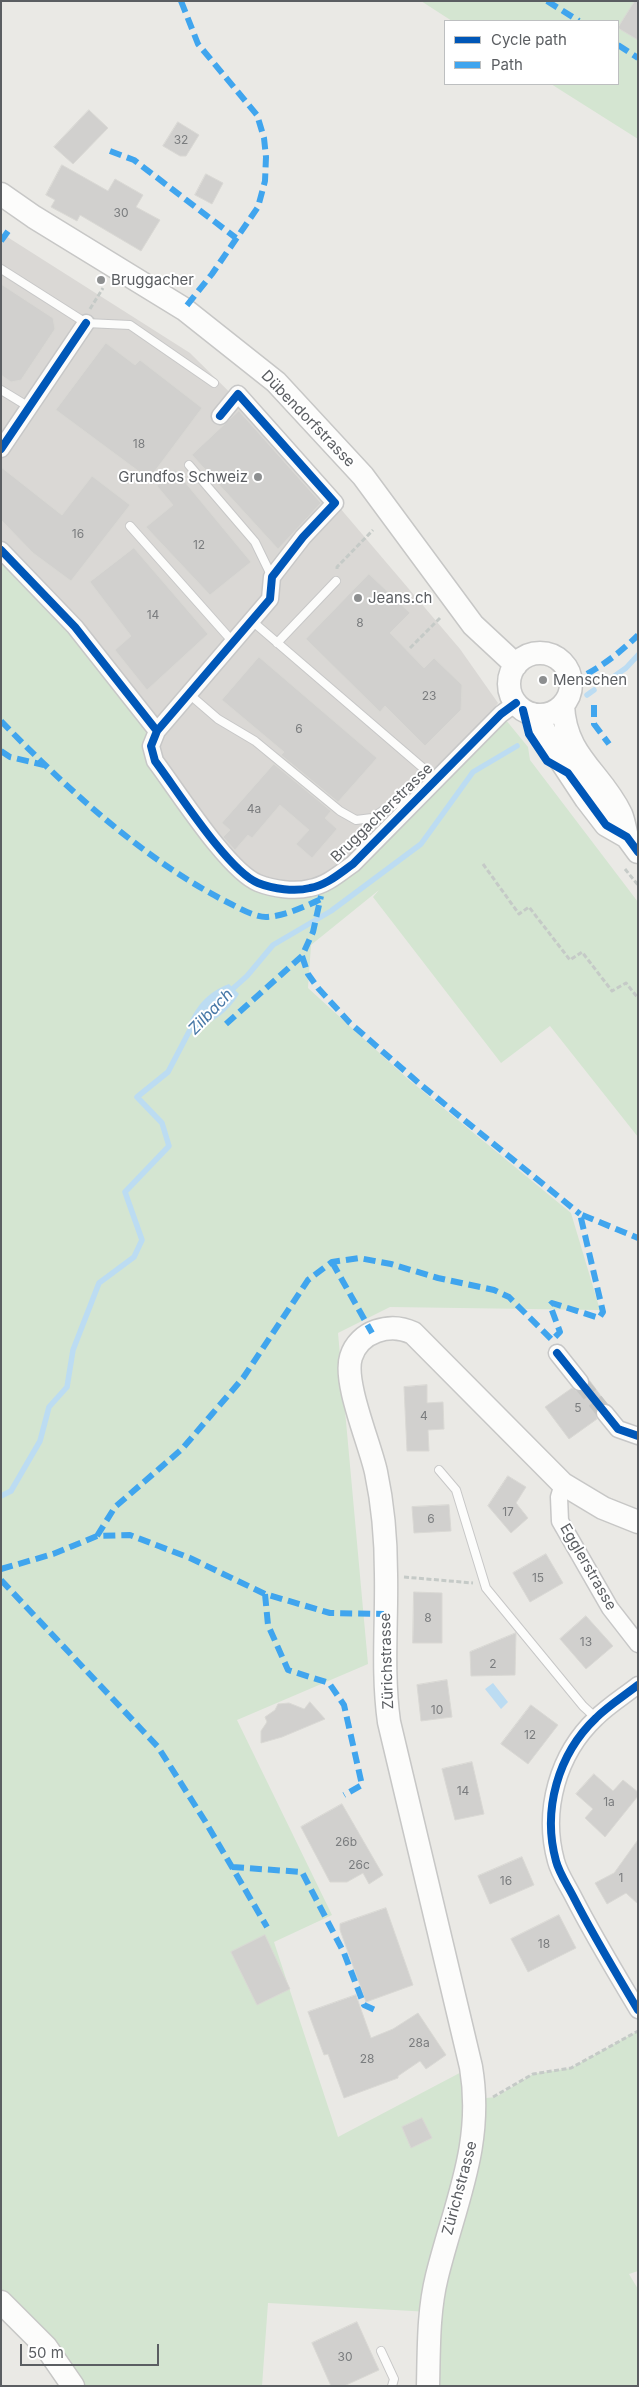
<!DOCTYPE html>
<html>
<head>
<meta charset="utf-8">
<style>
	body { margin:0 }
	#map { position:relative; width:639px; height:2387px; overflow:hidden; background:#eae9e5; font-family:Inter,sans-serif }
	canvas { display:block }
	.frame { position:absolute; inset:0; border:2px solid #5b5e62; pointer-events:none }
	.legend { position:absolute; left:444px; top:20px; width:175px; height:65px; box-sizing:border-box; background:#fff; border:1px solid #bdbfc0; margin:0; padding:6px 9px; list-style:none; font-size:15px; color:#5b5e62 }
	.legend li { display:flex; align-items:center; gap:10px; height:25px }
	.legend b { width:25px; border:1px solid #bdbfc0 }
	.scale { position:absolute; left:20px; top:2344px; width:139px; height:22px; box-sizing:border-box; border:2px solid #5b5e62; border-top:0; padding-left:6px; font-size:15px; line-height:18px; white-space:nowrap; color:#5b5e62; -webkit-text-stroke:4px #fff; paint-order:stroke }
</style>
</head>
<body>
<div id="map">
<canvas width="639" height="2387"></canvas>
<div class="frame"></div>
<ul class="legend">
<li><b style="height:6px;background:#0057b8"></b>Cycle path</li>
<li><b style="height:6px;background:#40a5ee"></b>Path</li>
</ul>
<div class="scale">50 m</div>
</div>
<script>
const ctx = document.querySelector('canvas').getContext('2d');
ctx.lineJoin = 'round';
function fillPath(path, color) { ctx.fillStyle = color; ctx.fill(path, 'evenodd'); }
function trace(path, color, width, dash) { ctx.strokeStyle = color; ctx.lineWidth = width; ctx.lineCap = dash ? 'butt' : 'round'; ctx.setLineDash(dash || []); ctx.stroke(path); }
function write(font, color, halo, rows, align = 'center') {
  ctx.font = font + ' Inter,sans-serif'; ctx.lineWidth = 4; ctx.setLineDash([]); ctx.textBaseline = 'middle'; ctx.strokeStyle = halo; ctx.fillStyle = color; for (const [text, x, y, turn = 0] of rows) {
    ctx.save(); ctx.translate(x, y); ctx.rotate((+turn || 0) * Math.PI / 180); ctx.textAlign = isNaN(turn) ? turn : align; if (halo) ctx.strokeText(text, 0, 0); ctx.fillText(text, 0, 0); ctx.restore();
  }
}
fillPath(new Path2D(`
	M1,233L190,353L305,467L460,649L498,703L443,775L353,864L290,890L230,863L1,550Z`), '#dad8d5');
fillPath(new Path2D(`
	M421,1H638V139L551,84H618V21H452Z
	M1,550L157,731L155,761L257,883L324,884L501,714L528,747L530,760L638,902V1137L550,1026L501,1063L373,897L379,890L311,945L308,988L408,1079L571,1213L600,1310L390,1307L338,1333L368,1664L237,1720L332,1915L274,1942L338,2137L471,2067L476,2099L496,2097L533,2074L571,2068L638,2031V2271L629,2274L638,2289V2386H428L430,2312L268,2303L262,2386H71L1,2302Z`), '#d4e5d1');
fillPath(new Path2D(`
	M229,984L239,994C228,1012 214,1022 194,1030L188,1025C197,1005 208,992 229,984Z
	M493,1683L508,1702L501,1709L485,1689Z`), '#bcdcf2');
trace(new Path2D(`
	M609,680L626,668L638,655
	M587,695L594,690
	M228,993L247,976L273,945L331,911L421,844L473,772L517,746
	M1,1496L11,1491L40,1441L49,1407L67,1387L73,1350L99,1283L134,1257L142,1240L125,1192L169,1146L162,1123L137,1097L168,1072L191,1028L196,1024`), '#bcdcf2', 5.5);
const building = new Path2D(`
	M635,1H638V40L618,28Z
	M89,110L108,128L73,164L54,147Z
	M178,122L199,135L186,156H180L163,146Z
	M62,165L108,191L115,179L143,195L136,207L160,220L141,251L80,215L77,221L51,207L55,200L46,195Z
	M206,174L223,183L212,204L195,195Z
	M1,284L53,318L55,329L21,380L11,382L1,375Z
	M106,343L135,365L140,360L202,408L149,479L56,410Z
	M239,411L321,503L278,549L192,455Z
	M1,467L62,515L92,476L130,505L71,581L33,553L1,520Z
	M175,470L251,562L210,595L146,527L173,505L157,486Z
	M134,548L208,634L147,690L115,650L131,636L90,582Z
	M369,574L410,613L390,633L424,668L434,658L462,685L461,710L425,746L385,706L380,712L306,639Z
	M259,657L377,758L338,802L281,755L284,752L222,700Z
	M274,764L331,811L325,818L337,829L312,858L296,844L309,830L280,805L252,838L248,835L235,850L223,837L230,830L222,823Z
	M590,1381L606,1403L599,1405L596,1409L597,1419L569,1439L545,1407L572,1388L577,1391L586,1390Z
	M427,1385V1403L443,1402L444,1429L428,1430L429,1451H407L404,1387Z
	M508,1476L526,1487L516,1503L528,1518L511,1533L488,1506Z
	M449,1505L451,1531L414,1533L412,1507Z
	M546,1554L563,1583L530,1602L513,1573Z
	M414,1592L442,1593V1643H413Z
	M586,1616L613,1646L586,1669L560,1639Z
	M516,1633L515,1675L471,1676L470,1652Z
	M447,1680L452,1717L421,1721L417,1685Z
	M310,1702L325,1719L282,1737L261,1743V1731L267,1722L265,1717L275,1710L278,1704L289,1703L304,1709Z
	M531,1705L558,1725L528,1764L501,1744Z
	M472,1762L484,1814L455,1820L442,1769Z
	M594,1774L613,1791L623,1780L638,1792V1796L605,1837L585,1818L593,1809L576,1794Z
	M342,1804L383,1875L369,1884L363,1873L347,1882H330L301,1827Z
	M638,1840V1904L626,1893L607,1904L595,1883L614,1873Z
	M522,1857L534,1885L490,1904L478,1876Z
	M386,1908L413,1985L366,2002L340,1930V1924Z
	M559,1915L576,1948L528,1972L511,1939Z
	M265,1935L290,1989L257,2005L231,1952Z
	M356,1995L371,2038L393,2029L418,2013L446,2055L426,2069L420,2061L398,2076V2078L344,2098L328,2054L324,2055L308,2012Z
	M422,2118L432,2138L411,2148L402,2127Z
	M357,2322L379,2370L344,2386H331L312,2343Z`);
fillPath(building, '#d1d0ce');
trace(building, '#d9d8d4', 1);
trace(new Path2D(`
	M580,1382L605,1413`), '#c6c6c4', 16, [16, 8]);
const lane = new Path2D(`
	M1,269L86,323L130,325L214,383
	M1,390L29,407
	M189,465L255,542L272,577
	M130,526L233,642
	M252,621L437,780
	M277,643L336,581
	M189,694L218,719L255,741L340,811L356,820L372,818L388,807L404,801L412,804
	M439,1470L456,1490L486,1588L583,1706L596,1718
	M381,2351L394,2379L392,2386`);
const street = new Path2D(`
	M1,449L86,323
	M1,550L75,627L157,731L151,746L155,761C177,790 228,871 258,883C273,889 295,892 310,888C327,885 340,873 353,864L501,714L516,703
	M157,731L270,599L272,577L303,537L335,503L238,394L220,416
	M557,1353L580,1382
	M605,1413L618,1429L638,1436
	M563,1484L559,1497L560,1521L610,1608L638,1644
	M638,1685C624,1696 608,1706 596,1718C558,1754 542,1810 556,1861C559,1873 568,1886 574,1898C594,1937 616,1973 638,2010`);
const secondary = new Path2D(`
	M1,194L34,217L184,309L276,382L363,476L473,625L516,665
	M509 684a31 31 0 1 1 62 0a31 31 0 1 1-62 0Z
	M563,705C565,757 601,772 621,814C624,821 625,830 627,837
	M532,714L541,724L557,755L586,799L606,825L627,837L638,852
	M1,2302L46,2347L73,2386
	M428,2386C429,2349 428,2312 437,2276C455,2203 484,2144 471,2067L389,1722C382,1672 387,1623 386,1574C386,1539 383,1505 376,1472C370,1444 343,1382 351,1357C359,1331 390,1322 413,1333L563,1484L603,1508L638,1522`);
trace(lane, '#c7c7c7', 10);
trace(street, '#c7c7c7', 19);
trace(secondary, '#c7c7c6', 25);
trace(new Path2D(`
	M90,309L103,288
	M337,569V567L373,530
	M410,648L440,618
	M483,864L519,914L529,907L570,960L582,952L612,991L626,983L638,998
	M625,869L638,885
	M404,1577L473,1583
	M493,2097L533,2074L571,2068L638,2031`), '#c5cac7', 3, [5, 2.5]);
trace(lane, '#fcfcfb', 8);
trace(street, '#fcfcfb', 16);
trace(secondary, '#fcfcfb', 22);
trace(new Path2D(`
	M181,1L198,44L257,115L264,138L266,157L265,181L258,207L212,274L184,309
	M547,1L579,21
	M618,45L638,58
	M110,151L134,160L236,238
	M1,241L11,227
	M571,682C596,671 619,654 638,635
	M594,705V724L609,744
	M1,721C66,788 146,862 231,904C241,909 255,917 266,917C285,916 304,907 321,899
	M1,751L10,757L44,765
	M302,956L308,974L318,988L350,1023L421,1085L580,1214
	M226,1024L302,956L313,932L321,896
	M332,1262L372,1333
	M97,1536L115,1507L182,1449L243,1378L308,1280L332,1262L359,1258L391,1264L438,1278L494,1290L509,1297L552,1340L560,1332L550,1305L552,1303L599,1318L603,1312L580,1214L638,1238
	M1,1569L53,1554L97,1536L130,1535L190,1558L265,1594L330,1613L384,1614
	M1,1580L158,1747L205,1821L267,1927
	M265,1594L268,1625L288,1670L329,1683L344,1705L362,1785L344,1795
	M232,1867L302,1872L344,1953L364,2005L375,2010`), '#40a5ee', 6, [12, 6]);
trace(new Path2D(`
	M1,449L86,323
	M1,550L75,627L157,731L151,746L155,761C177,790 228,871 258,883C273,889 295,892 310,888C327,885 340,873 353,864L501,714L516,703
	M523,710L529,734L547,761L568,773L606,825L627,837L638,852
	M157,731L270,599L272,577L303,537L335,503L238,394L220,416
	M557,1353L618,1429L638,1436
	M638,1685C624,1696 608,1706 596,1718C558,1754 542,1810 556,1861C559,1873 568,1886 574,1898C594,1937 616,1973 638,2010`), '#0057b8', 8);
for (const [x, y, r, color] of [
	[101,280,5,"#8d8f90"],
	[258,477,5,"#8d8f90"],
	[358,598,5,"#8d8f90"],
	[543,680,5,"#8d8f90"]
]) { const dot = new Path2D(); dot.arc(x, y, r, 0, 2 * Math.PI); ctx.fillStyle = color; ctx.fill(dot); trace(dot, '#fff', 2); }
write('12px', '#7a7c7e', null, [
	["32",181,140],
	["30",121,213],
	["18",139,444],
	["16",78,534],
	["12",199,545],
	["14",153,615],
	["8",360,623],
	["23",429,696],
	["6",299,729],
	["4a",254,809],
	["5",578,1408],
	["4",424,1416],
	["17",508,1512],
	["6",431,1519],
	["15",538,1578],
	["8",428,1618],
	["13",586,1642],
	["2",493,1664],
	["10",437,1710],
	["12",530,1735],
	["14",463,1791],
	["1a",609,1802],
	["26b",346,1842],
	["26c",359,1865],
	["1",621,1878],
	["16",506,1881],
	["18",544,1944],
	["28a",419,2043],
	["28",367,2059],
	["30",345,2357]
]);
write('15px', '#5b5e62', '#fff', [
	["Bruggacher",111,280],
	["Grundfos Schweiz",248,477,"right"],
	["Jeans.ch",368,598],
	["Menschen",553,680]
], 'left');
write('15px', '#5b5e62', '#fff', [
	["Dübendorfstrasse",308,419,46],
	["Bruggacherstrasse",382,813,-44],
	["Egglerstrasse",588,1567,60],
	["Zürichstrasse",387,1661,-92],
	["Zürichstrasse",460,2188,-75]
]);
write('italic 16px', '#4778a7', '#fff', [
	["Zilbach",211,1012,-46]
]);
</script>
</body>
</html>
